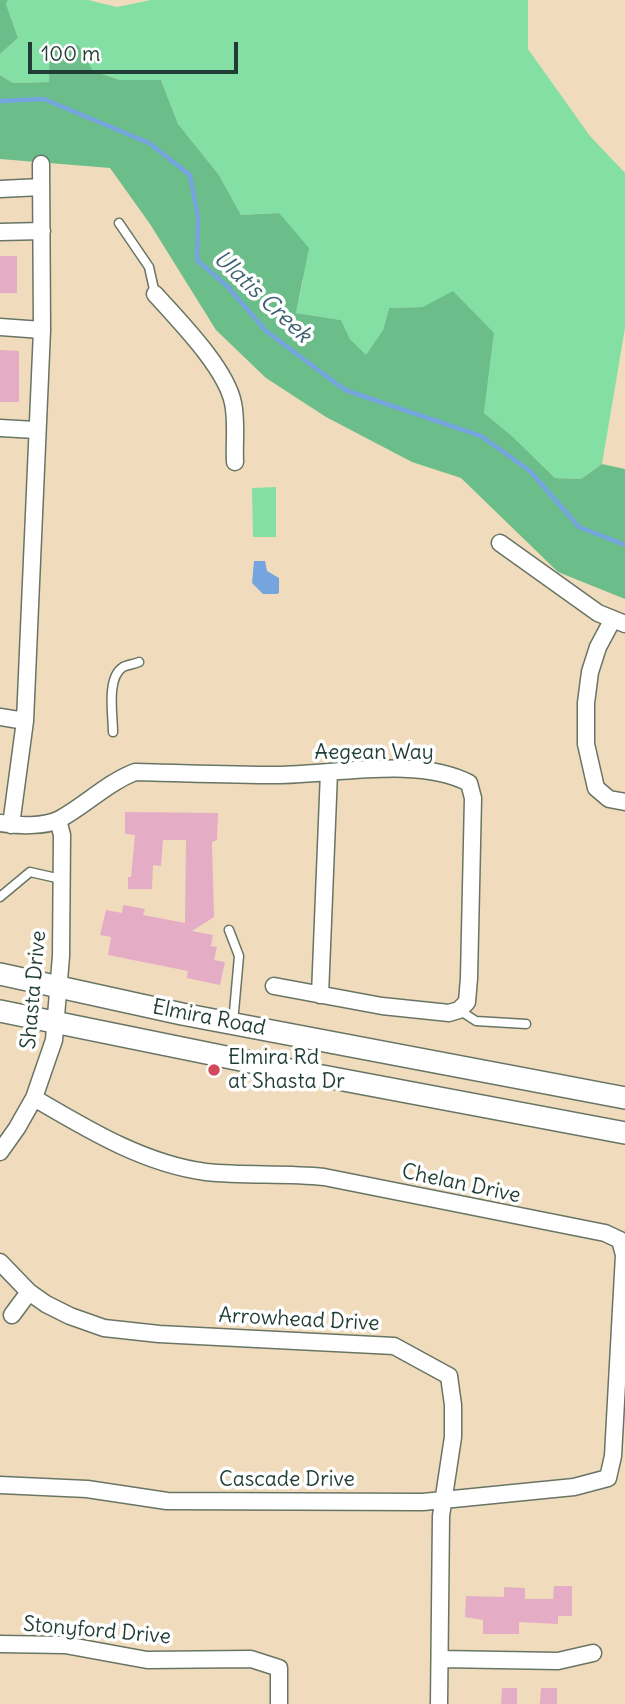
<!DOCTYPE html>
<html>
<head>
<meta charset="utf-8">
<style>
	body { margin:0 }
	#map { position:relative; width:625px; height:1704px; overflow:hidden; background:#f0dcbc; font-family:Delius,sans-serif }
	canvas { display:block }
	.scale { position:absolute; left:28px; top:42px; width:210px; height:32px; box-sizing:border-box; border:4px solid #1f3d34; border-top:0; padding-left:9px; font-size:21px; line-height:24px; white-space:nowrap; color:#1f3d34; -webkit-text-stroke:5px #fff; paint-order:stroke }
</style>
</head>
<body>
<div id="map">
<canvas width="625" height="1704"></canvas>
<div class="scale">100 m</div>
</div>
<script>
const ctx = document.querySelector('canvas').getContext('2d');
ctx.lineJoin = 'round';
function fillPath(path, color) { ctx.fillStyle = color; ctx.fill(path, 'evenodd'); }
function trace(path, color, width, dash) { ctx.strokeStyle = color; ctx.lineWidth = width; ctx.lineCap = dash ? 'butt' : 'round'; ctx.setLineDash(dash || []); ctx.stroke(path); }
function write(font, color, halo, rows, align = 'center') {
  ctx.font = font + ' Delius,sans-serif'; ctx.lineWidth = 7; ctx.setLineDash([]); ctx.textBaseline = 'middle'; ctx.strokeStyle = halo; ctx.fillStyle = color; for (const [text, x, y, turn = 0] of rows) {
    ctx.save(); ctx.translate(x, y); ctx.rotate((+turn || 0) * Math.PI / 180); ctx.textAlign = isNaN(turn) ? turn : align; if (halo) ctx.strokeText(text, 0, 0); ctx.fillText(text, 0, 0); ctx.restore();
  }
}
fillPath(new Path2D(`
	M8,0H88L117,7L151,0H528V49L590,136L625,173V328L602,464L581,479L555,478L512,436L484,413L494,333L423,307L389,308L383,330L366,356L350,339L341,320L296,313L303,280L279,213L241,215L219,175L178,124L161,80H120L93,71L49,82L13,83L0,75V54L18,38L6,4Z
	M276,487V537H253L252,488Z`), '#84dfa5');
fillPath(new Path2D(`
	M0,0H8L6,4L18,38L0,54Z
	M78,45L93,71L120,80H161L178,124L219,175L241,215L279,213L309,248L296,313L341,320L350,339L366,355L383,330L389,308L423,307L453,291L494,333L484,413L512,436L555,478L581,479L602,464L625,469V599L558,572L461,478L412,462L326,417L266,378L216,330L150,224L110,168L0,159V75L13,83L49,82L50,50Z`), '#6bbe8a');
fillPath(new Path2D(`
	M254,561H265L267,571L279,578V593L277,594H263L252,583Z`), '#75a4de');
trace(new Path2D(`
	M0,101L44,99L149,143L190,175L198,217L197,260L228,287L266,331L345,390L481,436L530,471L579,527L625,545`), '#75a4de', 4.5);
fillPath(new Path2D(`
	M0,256H17V293H0Z
	M0,350L19,351V402H0Z
	M125,812L218,813L217,840L212,842L214,917L192,931L213,935L211,946L217,947L214,960L225,962L220,985L187,978L188,971L108,955L111,937L100,935L106,910L122,913L123,905L145,909L143,915L185,923L186,840H163L161,866L153,865L152,889H128V877H131L135,835L125,834Z
	M554,1586H572V1616H558V1624L519,1622V1634H483V1620L465,1617L466,1596L504,1597V1587L525,1588V1599H553Z
	M502,1688H517V1704H501Z
	M541,1688H557V1704H540Z`), '#e5acc5');
const lane = new Path2D(`
	M119,223L149,267L155,294
	M113,732C113,715 106,678 123,667C127,665 134,664 139,662
	M0,897L30,872L61,879
	M229,930L239,956L233,1023
	M459,1010L476,1021L526,1024`);
const street = new Path2D(`
	M0,189L41,187
	M0,232L42,231
	M155,294C179,321 226,368 233,403C237,421 234,443 235,462
	M0,327L42,330
	M0,428L36,430
	M500,543L598,613L625,624
	M613,619L598,647L590,672L586,703V744L596,788L609,799L625,802
	M0,717L25,721
	M0,823C17,826 45,827 60,819C87,804 107,783 135,772C182,773 229,775 276,775C333,775 418,756 469,783L473,798L469,978L467,1002L459,1010L449,1013L382,1006L274,986
	M11,825L25,721L42,330L41,164
	M320,995L329,772
	M0,1152L17,1128L34,1098L54,1040L61,956L62,835L58,820
	M0,1262L29,1292L46,1304L70,1316L104,1328L159,1334L394,1346L449,1376L453,1405V1437L441,1516L439,1704
	M12,1315L29,1292
	M0,1485L87,1489L167,1501L423,1502L574,1487L608,1478L613,1456L624,1255L620,1240L605,1233L324,1177C285,1173 245,1176 206,1172C144,1164 87,1129 34,1098
	M0,1644L65,1645L147,1660L251,1659L279,1668V1704
	M440,1659L558,1661L593,1653`);
const secondary = new Path2D(`
	M0,974L182,1014L625,1098
	M0,1011L285,1069L625,1133`);
trace(lane, '#687564', 11);
trace(street, '#687564', 19);
trace(secondary, '#687564', 24);
trace(lane, '#fff', 8);
trace(street, '#fff', 16);
trace(secondary, '#fff', 21);
for (const [x, y, r, color] of [
	[214,1070,7,"#d1495b"]
]) { const dot = new Path2D(); dot.arc(x, y, r, 0, 2 * Math.PI); ctx.fillStyle = color; ctx.fill(dot); trace(dot, '#fff', 2.5); }
write('21px', '#1f3d34', '#fff', [
	["Aegean Way",374,753],
	["Shasta Drive",34,990,-85],
	["Elmira Road",209,1018,11],
	["Chelan Drive",461,1184,12],
	["Arrowhead Drive",299,1320,3],
	["Cascade Drive",287,1480],
	["Stonyford Drive",97,1631,5]
]);
write('21px', '#1f3d34', '#fff', [
	["Elmira Rd",228,1058],
	["at Shasta Dr",228,1082]
], 'left');
write('italic 23px', '#3d6170', '#fff', [
	["Ulatis Creek",262,297,43]
]);
</script>
</body>
</html>
